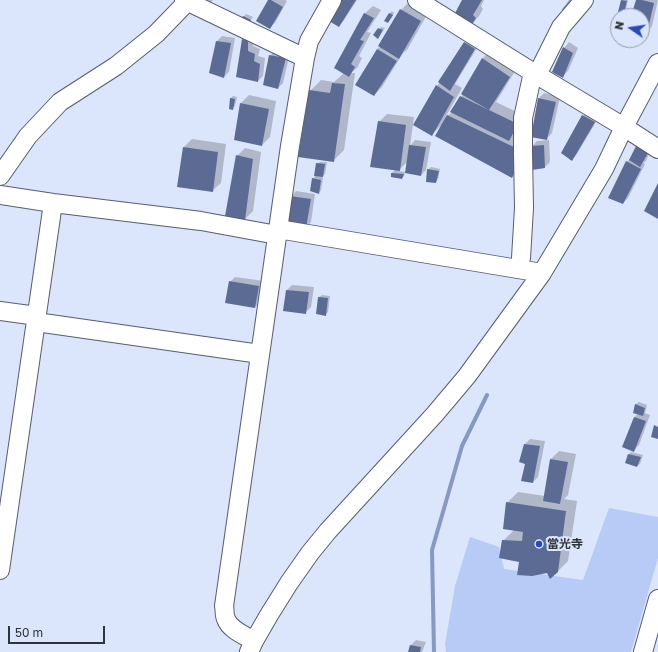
<!DOCTYPE html>
<html>
<head>
<meta charset="utf-8">
<style>
	body { margin:0 }
	#map { position:relative; width:658px; height:652px; overflow:hidden; background:#dbe5fb; font-family:"Golos Text",sans-serif }
	canvas { display:block }
	.north { position:absolute; left:610px; top:8px; width:40px; height:40px; box-sizing:border-box; background:#dbe5fb; border:1px solid #969dae; border-radius:50%; rotate:283deg; font-size:11px; font-weight:700; line-height:16px; text-align:center; color:#2e323b }
	.north::after { content:''; display:block; margin:auto; width:14px; height:18px; background:#2b4aba; clip-path:polygon(50% 0,100% 100%,50% 72%,0 100%) }
	.scale { position:absolute; left:8px; top:626px; width:97px; height:18px; box-sizing:border-box; border:2px solid #2e323b; border-top:0; padding-left:5px; font-size:12px; line-height:14px; white-space:nowrap; color:#2e323b; -webkit-text-stroke:3px #dbe5fb; paint-order:stroke }
</style>
</head>
<body>
<div id="map">
<canvas width="658" height="652"></canvas>
<div class="north">N</div>
<div class="scale">50 m</div>
</div>
<script>
const ctx = document.querySelector('canvas').getContext('2d');
ctx.lineJoin = 'round';
function fillPath(path, color) { ctx.fillStyle = color; ctx.fill(path, 'evenodd'); }
function trace(path, color, width, dash) { ctx.strokeStyle = color; ctx.lineWidth = width; ctx.lineCap = dash ? 'butt' : 'round'; ctx.setLineDash(dash || []); ctx.stroke(path); }
function write(font, color, halo, rows, align = 'center') {
  ctx.font = font + ' "Golos Text","Noto Sans JP",sans-serif'; ctx.lineWidth = 4; ctx.setLineDash([]); ctx.textBaseline = 'middle'; ctx.strokeStyle = halo; ctx.fillStyle = color; for (const [text, x, y, turn = 0] of rows) {
    ctx.save(); ctx.translate(x, y); ctx.rotate((+turn || 0) * Math.PI / 180); ctx.textAlign = isNaN(turn) ? turn : align; if (halo) ctx.strokeText(text, 0, 0); ctx.fillText(text, 0, 0); ctx.restore();
  }
}
fillPath(new Path2D(`
	M609,508L658,517V558L631,652H446L445,644L455,586L470,537L499,547L504,569L583,580Z`), '#b8cbf7');
fillPath(new Path2D(`
	M195,0H213L207,6Z
	M269,0H285L287,1L275,23L269,28Z
	M342,0H357L344,20L339,26Z
	M463,0H484L481,6L483,9L479,16L471,25Z
	M622,0H628L626,9L623,11H619Z
	M637,0H658L652,26L647,32L643,31L642,32V16H632Z
	M409,2L428,13L407,50L403,53L382,87L374,95L377,49L380,47L401,10Z
	M373,6L381,10L367,32L371,33L359,56L362,58L357,68L351,73H355L344,150L333,161L310,91L321,80L334,82L344,73L364,14Z
	M392,11L394,13L390,20L389,14Z
	M246,14L253,17L249,22L240,21Z
	M381,27L385,28L380,35H374Z
	M248,34L253,35V46L260,49L258,56L265,58L263,76L258,81L243,39Z
	M222,36L235,38L229,72L224,77L217,41Z
	M470,37L480,43L455,84L462,88L445,118L452,112L463,94H462L483,58L491,50L517,68L496,102L525,116L517,132L513,135L525,141L520,169L512,177L443,124L432,134L437,86L440,82L465,43Z
	M569,42L578,48L568,71L563,76L564,48Z
	M276,50L290,53L283,83L278,88L270,56Z
	M544,93L560,97L552,133L546,139L532,136L539,98Z
	M249,95L276,101L270,137L262,145L241,103Z
	M233,96L237,97L235,106L233,108L231,98Z
	M588,111L599,117L577,154L572,160L583,116Z
	M387,114L414,117L410,146L415,140L431,142L426,170L421,175L405,172L404,176L402,178L392,177V173L396,169L379,122ZM408,161L406,172L398,171Z
	M192,139L226,144L221,183L212,191L178,187L184,147Z
	M549,140L550,162L545,167L533,169L532,146L537,141Z
	M642,141L652,147L646,161L643,163L645,164L628,198L623,203L627,162L631,158L637,146Z
	M245,148L261,152L253,211L245,219L237,156Z
	M320,162H327L325,174L322,177L323,178L321,190L319,193L313,179L316,175L317,164Z
	M431,167L440,169L438,179L435,182L428,170Z
	M296,191L315,194L311,222L306,227L291,197Z
	M235,277L264,281L260,302L255,307L230,282Z
	M292,285L314,287L311,307L305,313L287,290Z
	M322,295L330,296L328,312L325,315L319,297Z
	M639,402L647,405L645,413L650,415L639,445L634,450L624,447L635,417L638,413L634,412L636,404Z
	M530,439L545,441L538,477L533,482L526,464L525,444Z
	M559,451L576,454L568,495L564,499L577,501L568,561L557,572H548L520,561L503,541L514,530L507,503L518,492L545,496L551,459Z
	M631,452L643,455L640,464L637,466L626,462L629,454Z
	M416,640L426,642L422,652H409L411,645Z`), '#0003');
trace(new Path2D(`
	M564,10L572,0
	M434,652L432,550L462,446L487,395`), '#8698c3', 4);
fillPath(new Path2D(`
	M268,0H271L283,7L270,29L256,21Z
	M340,0H356L339,27L329,21Z
	M462,0H482L473,15L476,18L471,26L454,15Z
	M621,0L627,1L624,13L618,12Z
	M636,0H642L654,3L647,33L642,31V16H631Z
	M400,9L421,21L399,59L378,46Z
	M364,13L374,18L360,40L364,41L351,64L355,67L349,77L334,68Z
	M389,13L393,15L388,23L384,21Z
	M243,16L251,20L247,26L239,22Z
	M378,28L383,30L378,39L373,35Z
	M242,39L248,40V51L255,54L254,61L260,64L258,82L236,77Z
	M216,41L231,43L224,78L209,73Z
	M464,42L475,49L450,91L438,82Z
	M563,47L573,53L563,78L552,72Z
	M377,49L397,61L374,96L355,85Z
	M269,55L286,58L278,89L263,85Z
	M482,58L510,77L489,110L461,94Z
	M332,83L345,84L334,162L298,157L309,90L330,93Z
	M436,85L454,97L432,136L413,125Z
	M460,96L518,124L509,141L450,112Z
	M230,98L235,99L233,110L229,109Z
	M538,98L556,102L547,140L531,137Z
	M240,103L269,109L262,146L234,140Z
	M447,115L518,149L516,169L512,178L435,136Z
	M582,115L595,122L572,161L561,153Z
	M378,121L406,125L400,171L370,167Z
	M409,145L426,147L421,176L405,173Z
	M544,145L545,168L532,170L531,146Z
	M636,146L648,153L640,167L629,160Z
	M183,147L218,152L213,192L177,187Z
	M236,155L253,159L245,220L225,216Z
	M626,161L641,169L623,204L608,198Z
	M316,163L325,164L323,177L314,176Z
	M427,169L439,171L436,183L426,182Z
	M391,173L404,174L402,179L391,177Z
	M312,178L321,180L319,194L310,191Z
	M658,183V219L644,211Z
	M290,196L311,199L306,228L287,223Z
	M229,281L259,286L255,308L225,303Z
	M286,290L309,292L306,314L283,311Z
	M318,297L328,298L326,316L316,314Z
	M635,404L645,408L643,416L633,413Z
	M634,417L646,421L634,452L622,447Z
	M654,425L658,427V439L651,437Z
	M524,444L540,446L533,483L521,481L525,464L519,462Z
	M628,454L641,457L637,467L625,463Z
	M550,459L568,462L560,504L543,501Z
	M506,502L566,511L558,572L550,579L547,573L532,576L517,575L519,562L499,558L502,540L522,541L523,532L503,529Z
	M410,645L421,647L420,652H408Z`), '#5b6b94');
const minor = new Path2D(`
	M184,0L305,58
	M417,0L537,75L624,127L658,149
	M537,75L561,27L584,0
	M0,176L28,136L60,102L116,66L156,34L187,2
	M0,195L53,203L201,221L277,235
	M278,229L542,273
	M519,269L521,258L524,208L523,153V118L533,72
	M0,311L37,316
	M36,322L260,354
	M0,570L53,203
	M254,641C244,635 230,630 226,619C224,615 225,610 224,606L290,146L305,58L309,41L332,0
	M249,652L254,641L269,615L289,583L310,553L328,531L435,414L467,376L542,273L604,169L624,127L658,63
	M643,652L658,599`);
trace(minor, '#565e71', 20);
trace(minor, '#fff', 18);
for (const [x, y, r, color] of [
	[539,544,4,"#2b4aba"]
]) { const dot = new Path2D(); dot.arc(x, y, r, 0, 2 * Math.PI); ctx.fillStyle = color; ctx.fill(dot); trace(dot, '#dbe5fb', 1.5); }
write('bold 12px', '#2e323b', '#dbe5fb', [
	["當光寺",547,544]
], 'left');
</script>
</body>
</html>
